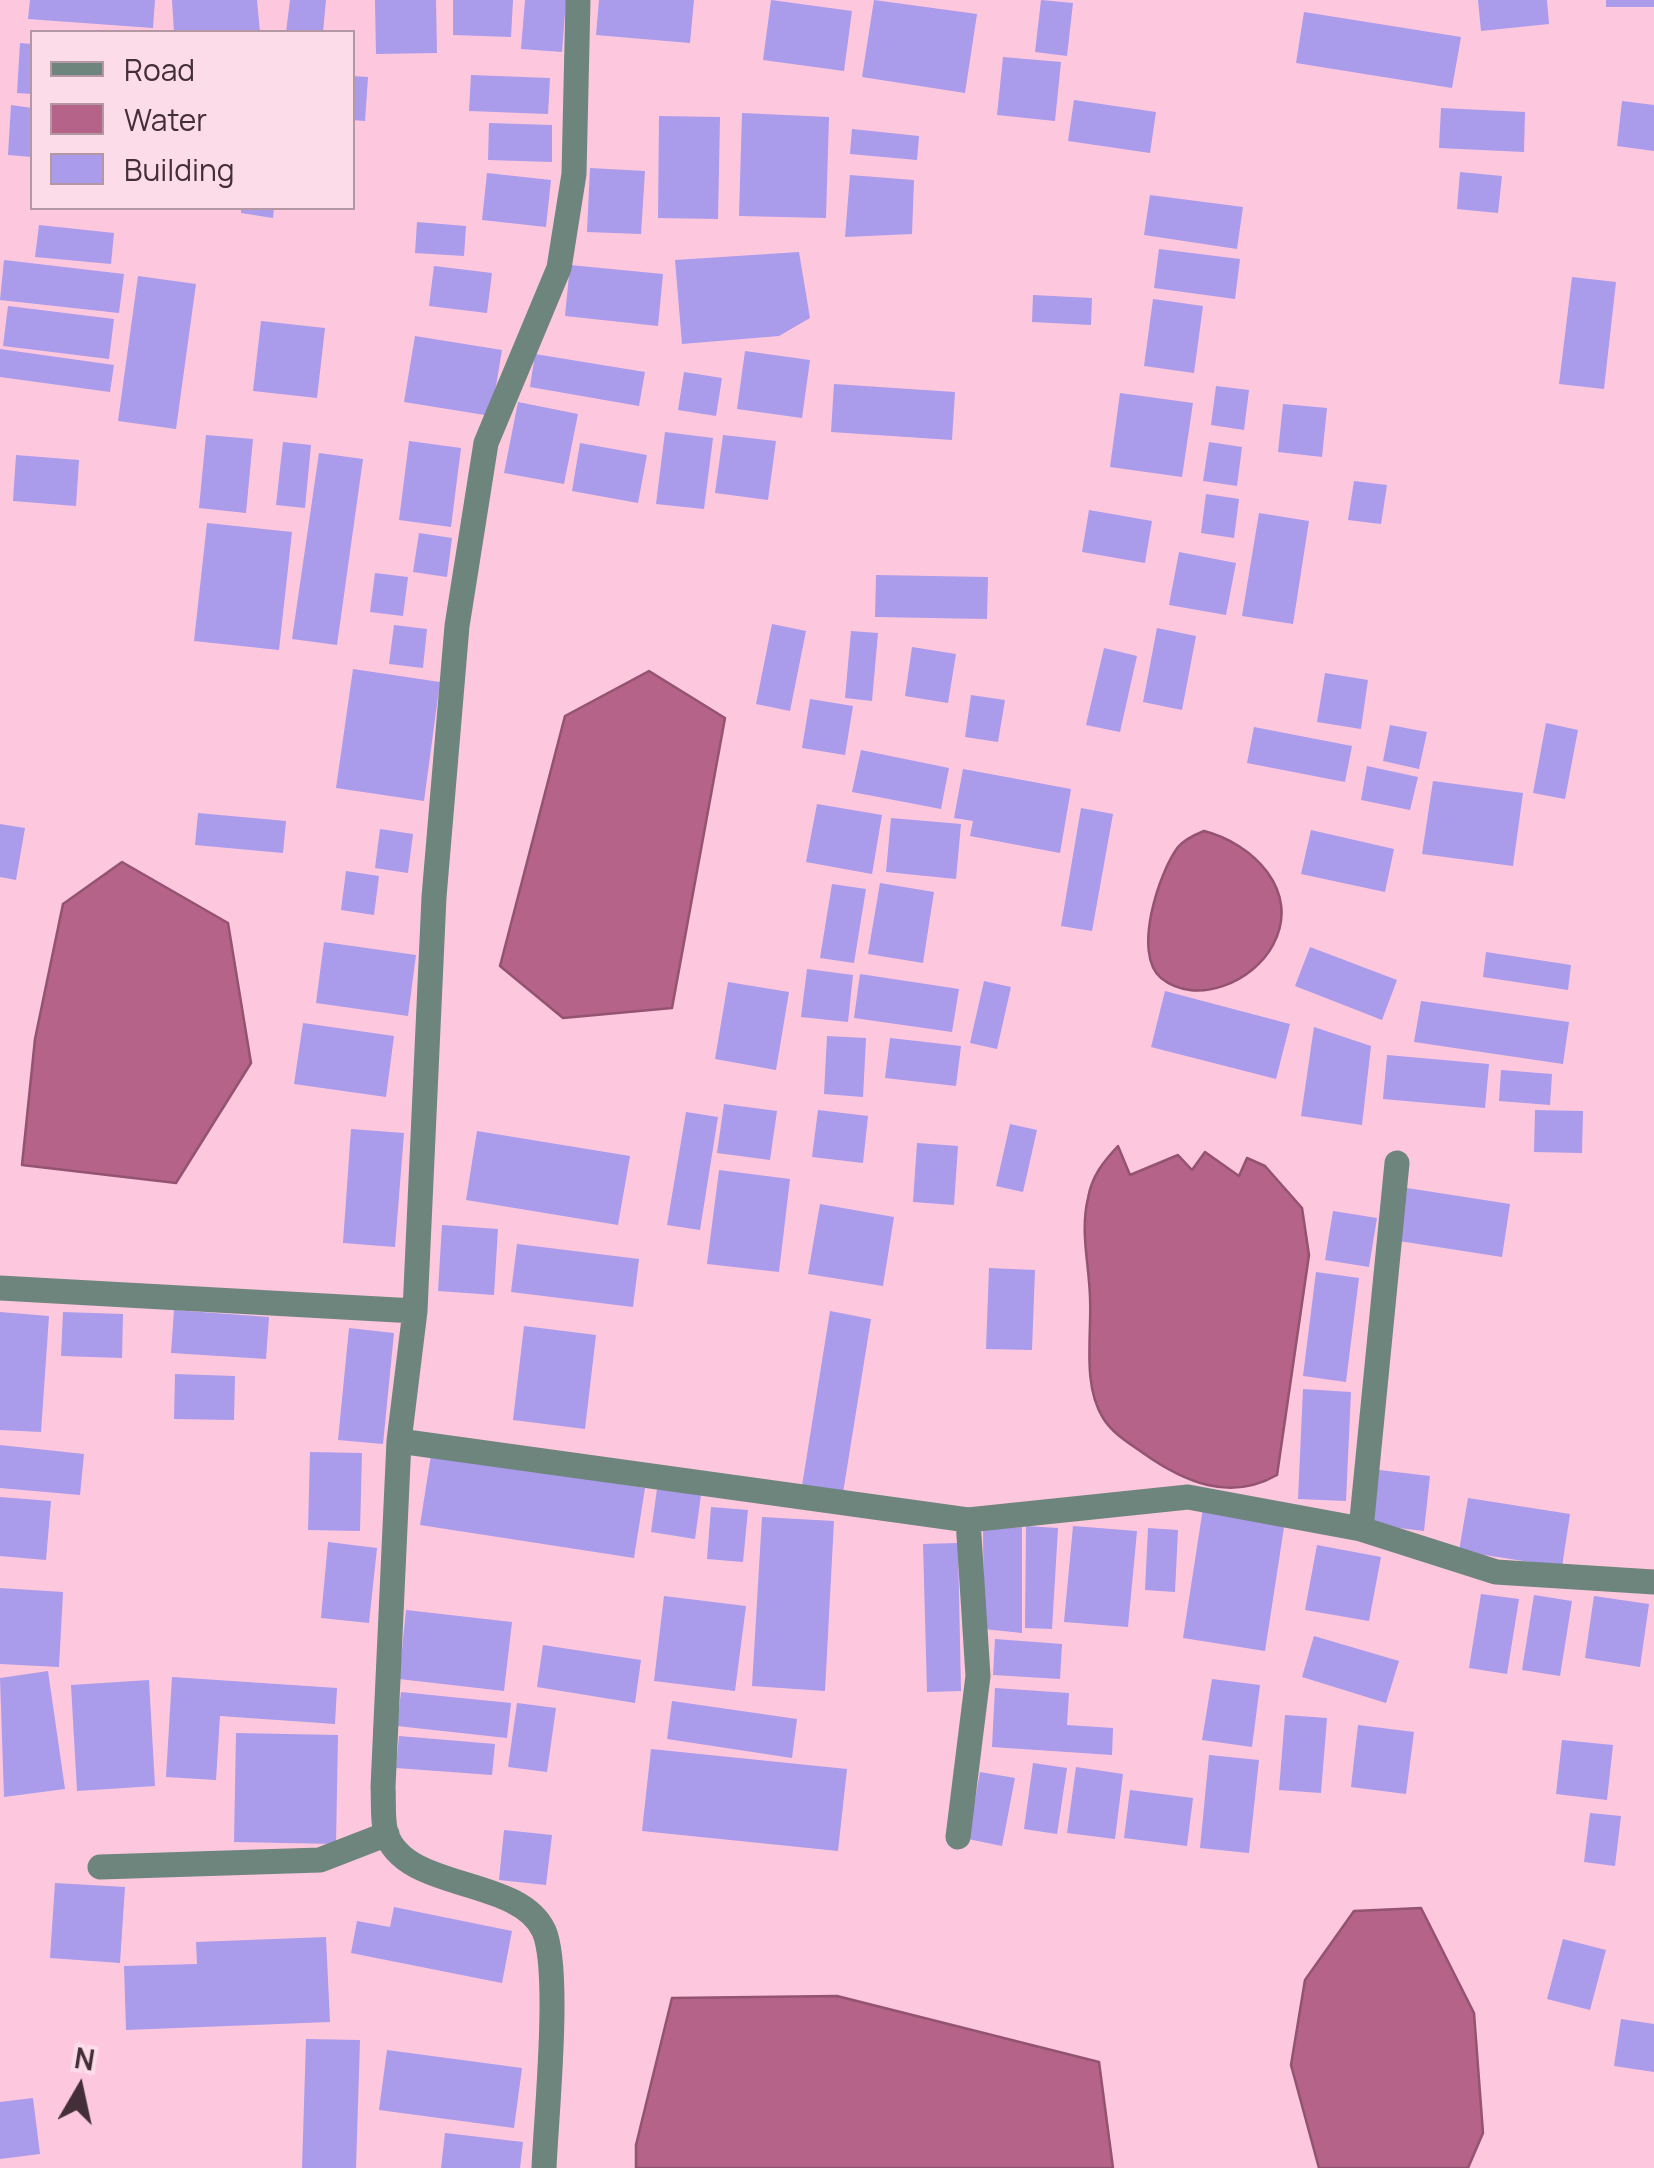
<!DOCTYPE html>
<html>
<head>
<meta charset="utf-8">
<style>
	body { margin:0 }
	#map { position:relative; width:1654px; height:2168px; overflow:hidden; background:#fdc8de; font-family:Manrope,sans-serif }
	canvas { display:block }
	.legend { position:absolute; left:30px; top:30px; width:325px; height:180px; box-sizing:border-box; background:#fddce9; border:2px solid #b397a2; margin:0; padding:12px 18px; list-style:none; font-size:30px; color:#442f38 }
	.legend li { display:flex; align-items:center; gap:20px; height:50px }
	.legend b { width:50px; border:2px solid #b397a2 }
	.north { position:absolute; left:30px; top:2038px; width:100px; height:100px; -webkit-text-stroke:8px #fddce9; paint-order:stroke; rotate:9deg; font-size:28px; font-weight:700; line-height:40px; text-align:center; color:#442f38 }
	.north::after { content:''; display:block; margin:auto; width:35px; height:45px; background:#442f38; clip-path:polygon(50% 0,100% 100%,50% 72%,0 100%) }
</style>
</head>
<body>
<div id="map">
<canvas width="1654" height="2168"></canvas>
<ul class="legend">
<li><b style="height:12px;background:#6d857c"></b>Road</li>
<li><b style="height:28px;background:#b56389"></b>Water</li>
<li><b style="height:28px;background:#aa9beb"></b>Building</li>
</ul>
<div class="north">N</div>
</div>
<script>
const ctx = document.querySelector('canvas').getContext('2d');
ctx.lineJoin = 'round';
function fillPath(path, color) { ctx.fillStyle = color; ctx.fill(path, 'evenodd'); }
function trace(path, color, width, dash) { ctx.strokeStyle = color; ctx.lineWidth = width; ctx.lineCap = dash ? 'butt' : 'round'; ctx.setLineDash(dash || []); ctx.stroke(path); }
const water = new Path2D(`
	M649,671L725,718L672,1008L563,1018L500,966L565,716Z
	M1204,831C1252,843 1302,891 1273,945C1254,981 1197,1007 1161,978C1132,954 1159,872 1178,847C1185,839 1194,835 1204,831Z
	M122,862L228,923L251,1063L176,1183L22,1165L35,1039L63,904Z
	M1118,1146L1130,1175L1178,1155L1192,1170L1205,1152L1239,1176L1247,1158L1265,1166L1302,1208L1309,1255L1277,1475C1230,1502 1184,1482 1143,1453C1129,1443 1113,1434 1103,1418C1082,1384 1092,1335 1090,1297C1089,1263 1080,1232 1088,1198C1092,1176 1103,1162 1118,1146Z
	M1421,1908L1474,2013L1483,2133L1468,2168H1319L1291,2065L1305,1980L1354,1911Z
	M837,1996L1099,2062L1113,2168H636V2145L672,1998Z`);
fillPath(water, '#b56389');
trace(water, '#935371', 2.5);
fillPath(new Path2D(`
	M30,0H155L153,28L28,19Z
	M172,0H257L260,32H174Z
	M290,0H326L323,32H286Z
	M375,0H436L437,53L376,54Z
	M453,0H513L511,37L453,35Z
	M525,0H566L562,52L521,49Z
	M599,0H694L690,43L596,35Z
	M771,0L852,11L844,71L763,60Z
	M874,0L977,14L965,93L862,77Z
	M1041,0L1073,3L1067,56L1035,52Z
	M1478,0H1547L1549,24L1481,31Z
	M1606,0H1654V7H1606Z
	M1304,12L1461,37L1452,88L1296,63Z
	M20,43L32,44V94L17,93Z
	M1003,57L1061,62L1055,121L997,115Z
	M471,75L550,78L548,114L469,111Z
	M352,76L368,77L365,121L352,120Z
	M1074,100L1156,112L1150,153L1068,141Z
	M1622,101L1654,105V151L1617,146Z
	M11,105L32,108V157L8,155Z
	M1441,108L1525,112L1524,152L1439,148Z
	M742,113L829,117L826,218L739,216Z
	M659,116L720,117L718,219L658,218Z
	M489,123L552,125V162L488,160Z
	M852,129L919,136L917,160L850,154Z
	M590,168L645,171L641,234L587,232Z
	M1460,172L1502,176L1498,213L1457,209Z
	M487,173L551,180L546,227L482,220Z
	M850,175L914,180L912,234L845,237Z
	M1150,195L1243,207L1237,249L1144,235Z
	M241,208H274L273,218L241,213Z
	M417,222L466,226L464,256L415,253Z
	M39,225L114,233L111,264L35,257Z
	M1159,249L1240,259L1235,299L1154,288Z
	M799,252L810,318L779,336L682,344L675,260Z
	M4,260L124,274L119,313L0,300Z
	M570,265L663,274L658,326L565,316Z
	M434,266L492,273L487,313L429,306Z
	M138,276L196,284L176,429L118,421Z
	M1572,277L1616,282L1604,389L1559,384Z
	M1033,295L1092,298L1091,325L1032,322Z
	M1153,299L1203,306L1194,373L1144,366Z
	M8,306L114,319L109,359L3,346Z
	M261,321L325,328L317,398L253,391Z
	M415,336L502,350L491,416L404,402Z
	M0,349L114,365L110,392L0,377Z
	M745,351L810,360L802,418L737,409Z
	M535,354L645,372L639,406L530,387Z
	M684,372L722,378L716,416L678,410Z
	M834,384L955,392L952,440L831,432Z
	M1216,386L1249,390L1244,430L1211,425Z
	M1120,393L1193,403L1182,477L1110,467Z
	M518,402L578,414L564,484L504,473Z
	M1283,404L1327,408L1322,457L1278,452Z
	M665,432L713,438L704,509L656,504Z
	M206,435L253,439L246,513L199,508Z
	M723,435L776,441L768,500L715,493Z
	M409,441L461,448L451,527L399,520Z
	M283,442L311,445L305,508L276,505Z
	M1209,442L1242,447L1237,486L1203,481Z
	M580,443L647,455L638,503L572,491Z
	M319,453L363,459L337,645L292,639Z
	M16,455L79,460L76,506L13,501Z
	M1354,481L1387,485L1381,524L1348,520Z
	M1206,494L1239,499L1234,538L1201,533Z
	M1089,510L1152,521L1145,563L1082,552Z
	M1259,513L1309,521L1293,624L1242,616Z
	M207,523L292,532L279,650L194,641Z
	M419,533L452,538L447,577L413,572Z
	M1179,552L1236,563L1226,615L1169,605Z
	M375,573L408,577L403,616L370,612Z
	M876,575L988,577L987,619L875,617Z
	M772,624L806,631L790,711L756,704Z
	M394,625L427,629L423,668L389,664Z
	M1157,628L1196,636L1182,710L1143,702Z
	M851,631L878,633L872,701L845,698Z
	M912,647L956,654L948,703L905,696Z
	M1104,648L1137,656L1120,732L1086,725Z
	M353,669L440,682L424,801L336,788Z
	M1325,673L1368,680L1361,729L1317,722Z
	M971,695L1005,700L998,742L965,737Z
	M810,699L853,706L845,755L802,748Z
	M1546,723L1578,730L1565,799L1533,793Z
	M1390,725L1427,732L1419,769L1383,761Z
	M1254,727L1352,746L1345,782L1247,763Z
	M861,750L949,768L941,809L852,792Z
	M1367,766L1418,777L1410,810L1361,800Z
	M963,769L1071,789L1060,853L970,836L973,821L954,818Z
	M1433,781L1523,793L1513,866L1422,854Z
	M817,804L882,815L872,874L806,862Z
	M1081,808L1113,814L1092,931L1061,926Z
	M198,813L286,821L283,853L195,845Z
	M891,818L961,824L956,879L886,872Z
	M0,824L25,828L16,880L0,877Z
	M380,829L413,834L408,873L375,868Z
	M1311,830L1394,849L1385,892L1301,874Z
	M346,871L379,876L374,915L341,910Z
	M880,883L934,892L923,963L868,954Z
	M832,884L866,889L854,963L820,958Z
	M324,942L416,955L408,1016L316,1003Z
	M1310,947L1397,980L1382,1020L1295,986Z
	M1486,952L1571,965L1568,990L1483,977Z
	M807,969L853,975L848,1022L801,1017Z
	M860,974L959,989L952,1032L854,1018Z
	M984,981L1011,987L997,1049L970,1043Z
	M728,982L789,992L776,1070L715,1059Z
	M1165,991L1290,1024L1276,1079L1151,1047Z
	M1421,1001L1569,1022L1563,1064L1414,1042Z
	M303,1023L394,1036L386,1097L294,1084Z
	M1314,1027L1371,1046L1362,1125L1301,1116Z
	M827,1036L866,1038L863,1097L824,1094Z
	M890,1038L961,1046L956,1086L885,1078Z
	M1387,1055L1489,1064L1485,1108L1383,1099Z
	M1501,1070L1552,1074L1550,1105L1499,1101Z
	M724,1104L777,1111L770,1160L717,1153Z
	M818,1110L868,1116L863,1163L812,1157Z
	M1535,1110L1583,1111L1582,1153L1534,1152Z
	M686,1112L718,1117L700,1230L667,1225Z
	M1010,1124L1037,1130L1023,1192L996,1186Z
	M351,1129L404,1133L395,1247L343,1243Z
	M477,1131L630,1156L618,1225L466,1200Z
	M917,1143L958,1146L954,1205L913,1202Z
	M719,1170L790,1179L779,1272L707,1264Z
	M1407,1188L1510,1204L1502,1257L1399,1241Z
	M820,1204L894,1217L883,1286L808,1274Z
	M1333,1211L1377,1218L1369,1267L1325,1260Z
	M442,1225L498,1229L494,1295L438,1291Z
	M517,1244L639,1259L633,1307L511,1292Z
	M989,1268L1035,1270L1032,1350L986,1349Z
	M1316,1272L1359,1278L1346,1382L1303,1376Z
	M174,1310L269,1317L266,1359L171,1353Z
	M830,1311L871,1319L842,1499L801,1492Z
	M0,1312L49,1316L41,1432L0,1430Z
	M63,1312L123,1314L122,1358L61,1356Z
	M524,1326L596,1335L585,1429L513,1420Z
	M349,1328L394,1333L383,1444L338,1440Z
	M175,1374L235,1376L234,1420L174,1419Z
	M1303,1389L1351,1392L1346,1501L1298,1499Z
	M0,1445L84,1454L80,1495L0,1488Z
	M310,1452L362,1453L360,1531L308,1530Z
	M431,1455L645,1488L634,1558L420,1525Z
	M1379,1470L1430,1476L1424,1531L1373,1525Z
	M657,1489L701,1495L695,1539L651,1532Z
	M0,1497L51,1501L46,1560L0,1556Z
	M1468,1498L1570,1514L1562,1567L1459,1551Z
	M711,1507L748,1510L743,1562L707,1559Z
	M1203,1508L1285,1521L1265,1651L1183,1638Z
	M762,1517L834,1521L825,1691L752,1686Z
	M1026,1526L1058,1528L1052,1629L1025,1628Z
	M1073,1526L1137,1531L1128,1627L1064,1622Z
	M1022,1527V1633L984,1629L983,1530Z
	M1148,1528L1178,1530L1175,1592L1145,1590Z
	M328,1542L377,1548L369,1623L321,1618Z
	M958,1543L961,1691L927,1692L923,1544Z
	M1317,1545L1381,1557L1369,1621L1305,1610Z
	M0,1588L63,1592L59,1667L0,1664Z
	M1481,1594L1519,1599L1507,1674L1469,1668Z
	M1534,1595L1572,1601L1560,1676L1522,1670Z
	M664,1596L746,1606L735,1691L654,1681Z
	M1594,1596L1649,1604L1640,1667L1585,1658Z
	M406,1610L512,1622L504,1691L399,1679Z
	M1314,1636L1399,1661L1386,1703L1302,1677Z
	M995,1639L1062,1644L1060,1679L993,1675Z
	M543,1645L641,1660L635,1703L537,1687Z
	M48,1671L65,1789L4,1797L0,1678Z
	M172,1677L337,1688L335,1724L220,1716L216,1780L166,1777Z
	M1212,1679L1260,1685L1252,1747L1202,1740Z
	M149,1680L155,1786L77,1791L71,1685Z
	M995,1688L1069,1693L1067,1725L1113,1728L1112,1755L992,1747Z
	M401,1692L511,1703L507,1738L397,1726Z
	M672,1701L797,1719L792,1758L667,1739Z
	M517,1703L556,1708L547,1772L508,1767Z
	M1285,1715L1327,1718L1321,1793L1279,1790Z
	M1358,1725L1414,1732L1406,1794L1351,1787Z
	M236,1733L338,1735L336,1844L234,1842Z
	M399,1736L495,1744L492,1775L396,1768Z
	M1562,1740L1613,1745L1607,1800L1556,1794Z
	M651,1749L847,1769L838,1851L642,1831Z
	M1209,1755L1259,1760L1249,1853L1200,1848Z
	M1033,1763L1067,1768L1057,1834L1024,1829Z
	M1076,1767L1123,1774L1115,1839L1067,1833Z
	M980,1772L1015,1778L1002,1846L968,1839Z
	M1130,1790L1193,1798L1187,1846L1124,1838Z
	M1590,1813L1621,1816L1615,1866L1584,1862Z
	M504,1830L552,1835L546,1885L499,1880Z
	M55,1883L125,1887L120,1963L50,1958Z
	M394,1907L512,1931L502,1983L351,1953L357,1921L390,1927Z
	M326,1937L330,2022L126,2030L124,1966L197,1964L196,1942Z
	M1563,1939L1606,1950L1590,2010L1547,1999Z
	M1621,2019L1654,2024V2072L1614,2066Z
	M306,2039L360,2040L356,2168H302Z
	M387,2050L522,2068L514,2128L379,2110Z
	M33,2098L40,2154L0,2159V2102Z
	M445,2133L523,2142L520,2168H441Z`), '#aa9beb');
trace(new Path2D(`
	M0,1288L415,1311
	M399,1441L968,1520L1188,1497L1361,1529L1496,1572L1654,1582
	M1361,1529L1397,1163
	M958,1837L978,1676L968,1520
	M100,1867L320,1860L387,1834
	M544,2168C546,2118 561,1971 544,1931C519,1876 405,1892 386,1833C382,1820 384,1801 383,1787L399,1441L415,1311L434,897L457,626L486,443L559,268L574,174L578,0`), '#6d857c', 25);
</script>
</body>
</html>
